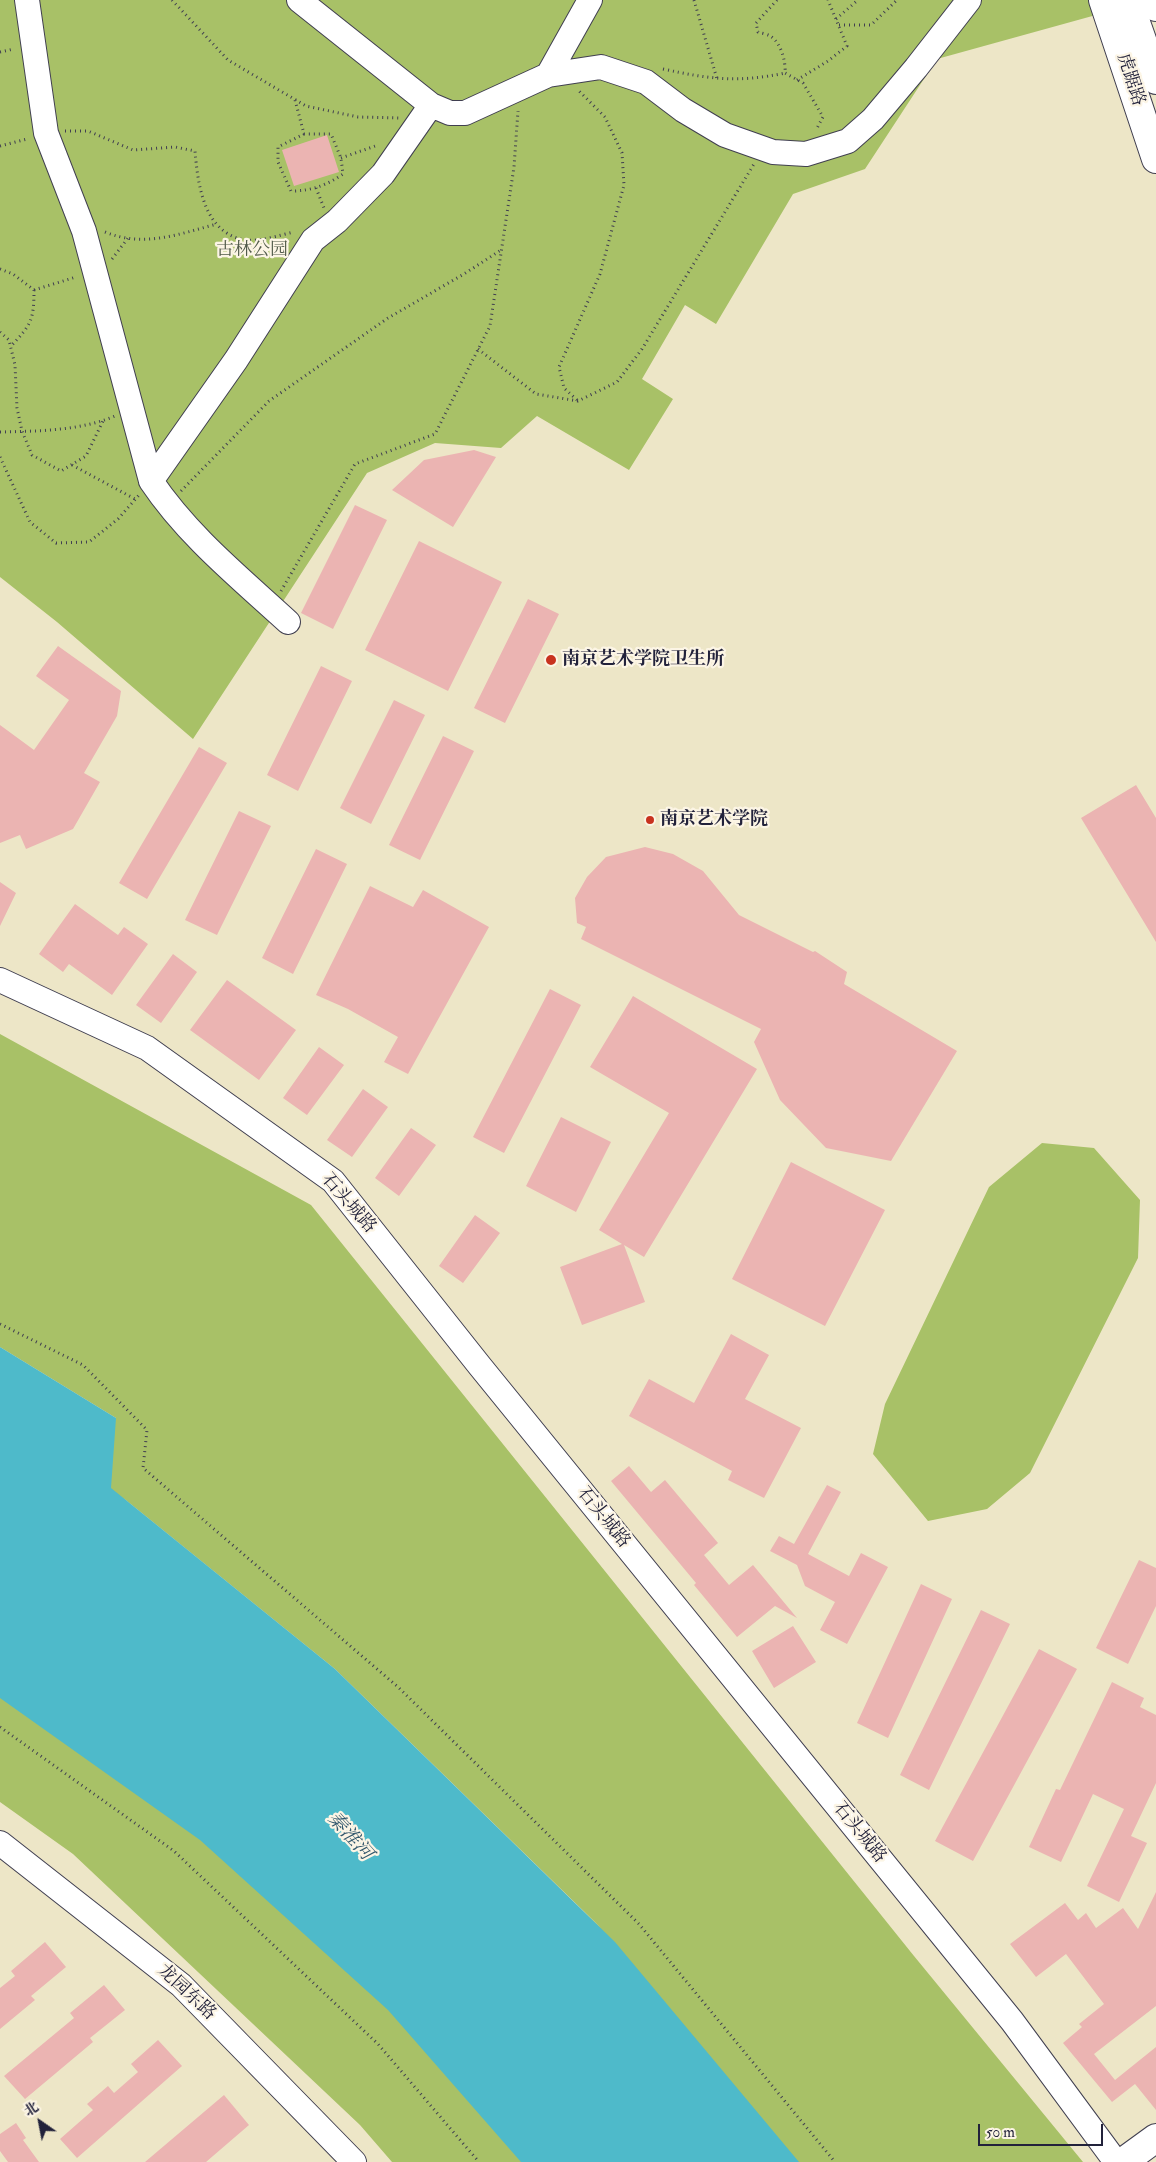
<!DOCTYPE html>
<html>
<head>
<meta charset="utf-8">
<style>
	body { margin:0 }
	#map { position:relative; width:1156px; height:2162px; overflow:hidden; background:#ede6c7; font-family:"IM FELL Double Pica","Noto Serif SC",serif }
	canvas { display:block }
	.north { position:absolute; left:15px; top:2097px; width:50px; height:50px; -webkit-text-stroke:4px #fcf5e5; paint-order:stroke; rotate:327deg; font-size:14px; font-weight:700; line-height:20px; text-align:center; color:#22223b }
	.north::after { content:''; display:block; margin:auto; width:18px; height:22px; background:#22223b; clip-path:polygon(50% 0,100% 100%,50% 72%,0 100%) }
	.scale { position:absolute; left:978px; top:2124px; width:125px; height:22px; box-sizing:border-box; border:2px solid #22223b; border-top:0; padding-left:6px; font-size:15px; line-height:18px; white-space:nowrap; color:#22223b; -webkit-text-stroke:4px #fcf5e5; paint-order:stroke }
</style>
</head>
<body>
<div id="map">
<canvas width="1156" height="2162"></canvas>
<div class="north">北</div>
<div class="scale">50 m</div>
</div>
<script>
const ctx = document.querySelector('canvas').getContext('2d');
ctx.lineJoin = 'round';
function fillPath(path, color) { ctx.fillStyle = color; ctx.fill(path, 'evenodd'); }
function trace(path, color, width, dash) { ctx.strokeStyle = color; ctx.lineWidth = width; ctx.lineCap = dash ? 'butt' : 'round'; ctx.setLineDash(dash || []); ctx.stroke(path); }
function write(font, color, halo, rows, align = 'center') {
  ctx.font = font + ' "IM FELL Double Pica","Noto Serif SC",serif'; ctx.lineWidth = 4.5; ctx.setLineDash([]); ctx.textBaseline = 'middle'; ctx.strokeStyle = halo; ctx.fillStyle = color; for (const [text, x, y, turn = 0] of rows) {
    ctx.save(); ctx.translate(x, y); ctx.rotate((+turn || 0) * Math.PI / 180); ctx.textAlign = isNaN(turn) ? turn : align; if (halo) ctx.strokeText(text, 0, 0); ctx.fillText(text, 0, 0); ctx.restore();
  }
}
fillPath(new Path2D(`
	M0,0H1091L1096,15L937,59L865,169L793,194L716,324L685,305L642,379L673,399L629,470L537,416L501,448L435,443L367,473L193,739L57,622L0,577Z
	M0,1034L311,1205L914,1956L1083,2162H392L360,2125L73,1854L0,1802V1523L116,1418L0,1347ZM122,1497L335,1669L601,1928Z
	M1042,1143L1094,1148L1140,1200L1138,1258L1030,1473L987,1509L928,1521L873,1454L885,1404L989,1187Z`), '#a8c167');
fillPath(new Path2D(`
	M0,1347L116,1418L111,1488L335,1669L615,1942L799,2162H521L388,2010L200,1840L0,1698Z`), '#4ebaca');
fillPath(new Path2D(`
	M327,135L339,172L294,186L282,150Z
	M474,450L496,457L453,527L392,490L424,460Z
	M355,505L387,520L333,629L301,613Z
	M419,541L502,582L448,691L365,650Z
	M528,599L559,614L505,723L474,708Z
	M58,646L121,691L117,716L84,773L100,782L73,829L26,849L20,835L0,843V725L34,750L69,700L36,676Z
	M321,666L352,681L298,791L267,775Z
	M394,700L425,715L371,824L340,808Z
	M443,736L474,751L420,860L389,845Z
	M199,747L227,763L147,899L119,883Z
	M1136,785L1156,818V942L1081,818Z
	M239,811L271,826L217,935L185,920Z
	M645,847L673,854L703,871L739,915L813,952L815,951L847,972L844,984L957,1051L891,1161L826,1148L780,1100L754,1042L761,1029L581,939L586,927L577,923L575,898L587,877L606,857Z
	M316,849L347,864L293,974L262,958Z
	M0,882L16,893L0,926Z
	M370,886L413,907L423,890L489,927L408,1074L384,1062L398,1037L348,1009L316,995Z
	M75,904L118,935L124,927L148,944L112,995L69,964L63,972L39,954Z
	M173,954L197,972L161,1023L136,1005Z
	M227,980L296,1030L259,1080L190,1030Z
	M550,989L581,1005L504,1153L473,1137Z
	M633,996L757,1069L644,1257L624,1245L645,1302L582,1325L560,1267L622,1244L599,1230L669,1113L590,1067Z
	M319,1047L344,1065L307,1115L283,1098Z
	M363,1089L388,1107L352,1157L327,1140Z
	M561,1117L611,1142L576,1212L526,1186Z
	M411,1128L436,1145L399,1196L375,1178Z
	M791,1162L885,1210L825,1326L732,1279Z
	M475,1215L500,1233L463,1283L439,1266Z
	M731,1334L769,1355L745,1399L801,1428L764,1498L728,1480L732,1471L629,1416L649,1379L694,1403Z
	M629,1466L651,1492L665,1480L718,1543L704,1555L729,1585L753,1565L797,1618L775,1606L737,1637L694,1585L696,1583L611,1481Z
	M827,1485L841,1492L808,1554L849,1576L861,1553L888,1567L847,1644L820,1630L835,1602L805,1586L797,1565L770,1551L779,1536L794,1544Z
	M1139,1560L1156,1568V1606L1128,1664L1096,1648Z
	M921,1584L952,1599L888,1738L857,1723Z
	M981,1610L1010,1624L929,1790L900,1775Z
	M793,1626L816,1662L774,1688L752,1651Z
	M1039,1649L1077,1669L973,1861L935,1841Z
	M1112,1682L1144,1698L1140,1707L1156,1715V1783L1131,1836L1147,1843L1119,1902L1087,1886L1124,1809L1093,1794L1061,1862L1029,1847L1056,1789L1060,1790Z
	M1156,1892V2006L1094,2054L1115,2080L1156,2047V2110L1135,2084L1112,2102L1063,2043L1082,2027L1079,2024L1104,2004L1066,1954L1036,1977L1010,1944L1065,1903L1078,1920L1086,1913L1096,1928L1123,1908L1138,1929Z
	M45,1942L66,1967L31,1996L35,2000L0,2029V1988L15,1976L11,1971Z
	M104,1985L125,2010L90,2038L93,2042L25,2099L4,2076L74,2018L70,2013Z
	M158,2040L182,2066L77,2158L60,2139L93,2110L87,2104L108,2086L114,2093L138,2072L131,2064Z
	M224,2095L249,2125L206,2162H145Z
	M16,2123L26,2138L23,2140L39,2162H8L0,2151V2134Z`), '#ebb4b2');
const minor = new Path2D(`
	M27,0L46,133L84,231L151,481
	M299,0L431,105L450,113H465L548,75L601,67L646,82L683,110L725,135L773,152L806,154L848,141L873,119L916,68L969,0
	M548,75L590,0
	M288,622C239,577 188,536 151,481L236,360L313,240L337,221L383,174L431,105
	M0,980L147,1048L333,1181L479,1365L1012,2021L1116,2162
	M0,1843L181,1985L354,2162`);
const major = new Path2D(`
	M1103,0L1156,159
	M1123,2162L1156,2138`);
const highway = new Path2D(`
	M1128,0L1156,80
	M1153,0L1156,7`);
trace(minor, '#403f50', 26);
trace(major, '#403f50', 30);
trace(highway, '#403f50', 30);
trace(new Path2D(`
	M172,0L228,60L306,106L358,117L399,118
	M694,0L717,79
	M777,0L756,23L758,32C761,33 767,34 770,36C781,42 786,62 785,73L803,83L823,117L816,130
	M836,19L858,0
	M839,25H871L897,0
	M0,52L14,49
	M663,69C709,79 738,83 785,73
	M797,80L828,61L847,46L828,0
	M295,100L304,134H331L341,158L343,174C327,185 312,191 291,191L278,162V147L304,134
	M65,131H88L133,150L175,147L195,151C198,186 204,233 245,240C260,242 280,235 294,232
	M0,146L27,139
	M341,158L378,145
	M316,188L324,208
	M105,232C144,248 179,234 217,224
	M112,259L128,238
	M0,269L13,274L34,290C34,320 31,325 11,346
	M34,290L76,277
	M0,332L9,340L15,365L17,408L22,431L32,455L61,471L86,456L103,421
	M478,349L536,394L578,401L617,382L642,349L754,164
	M577,400L564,388L559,367L600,274L624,185L622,153L605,117L578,90
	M0,432C39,431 79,431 115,416
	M0,457L30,522L56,543L89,542L118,519L139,495
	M72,465L135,499
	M181,491L269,401L388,318L464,274L501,250
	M281,591L355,464L435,434L490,326L514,167L518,111
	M0,1324L83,1365L147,1430L143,1468L398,1687L639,1924L835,2162
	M0,1727L174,1851L378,2044L479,2162`), '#403f50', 3, [1, 4]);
trace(minor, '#fff', 24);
trace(major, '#fff', 28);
trace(highway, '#fff', 28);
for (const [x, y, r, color] of [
	[551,660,6,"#c8321e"],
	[650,820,5,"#c8321e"]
]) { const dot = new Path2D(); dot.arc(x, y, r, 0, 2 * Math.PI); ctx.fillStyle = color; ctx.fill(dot); trace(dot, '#fcf5e5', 2); }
write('18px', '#22223b', '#fcf5e5', [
	["虎踞路",1130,80,72],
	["石头城路",348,1204,49],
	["石头城路",603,1518,51],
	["石头城路",859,1833,51],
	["龙园东路",186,1993,43]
]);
write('18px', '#515a4a', '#fcf5e5', [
	["古林公园",252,251]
]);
write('bold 18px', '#22223b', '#fcf5e5', [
	["南京艺术学院卫生所",562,660],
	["南京艺术学院",660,820]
], 'left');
write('italic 19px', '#31576d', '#fcf5e5', [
	["秦淮河",349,1837,48]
]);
</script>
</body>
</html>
